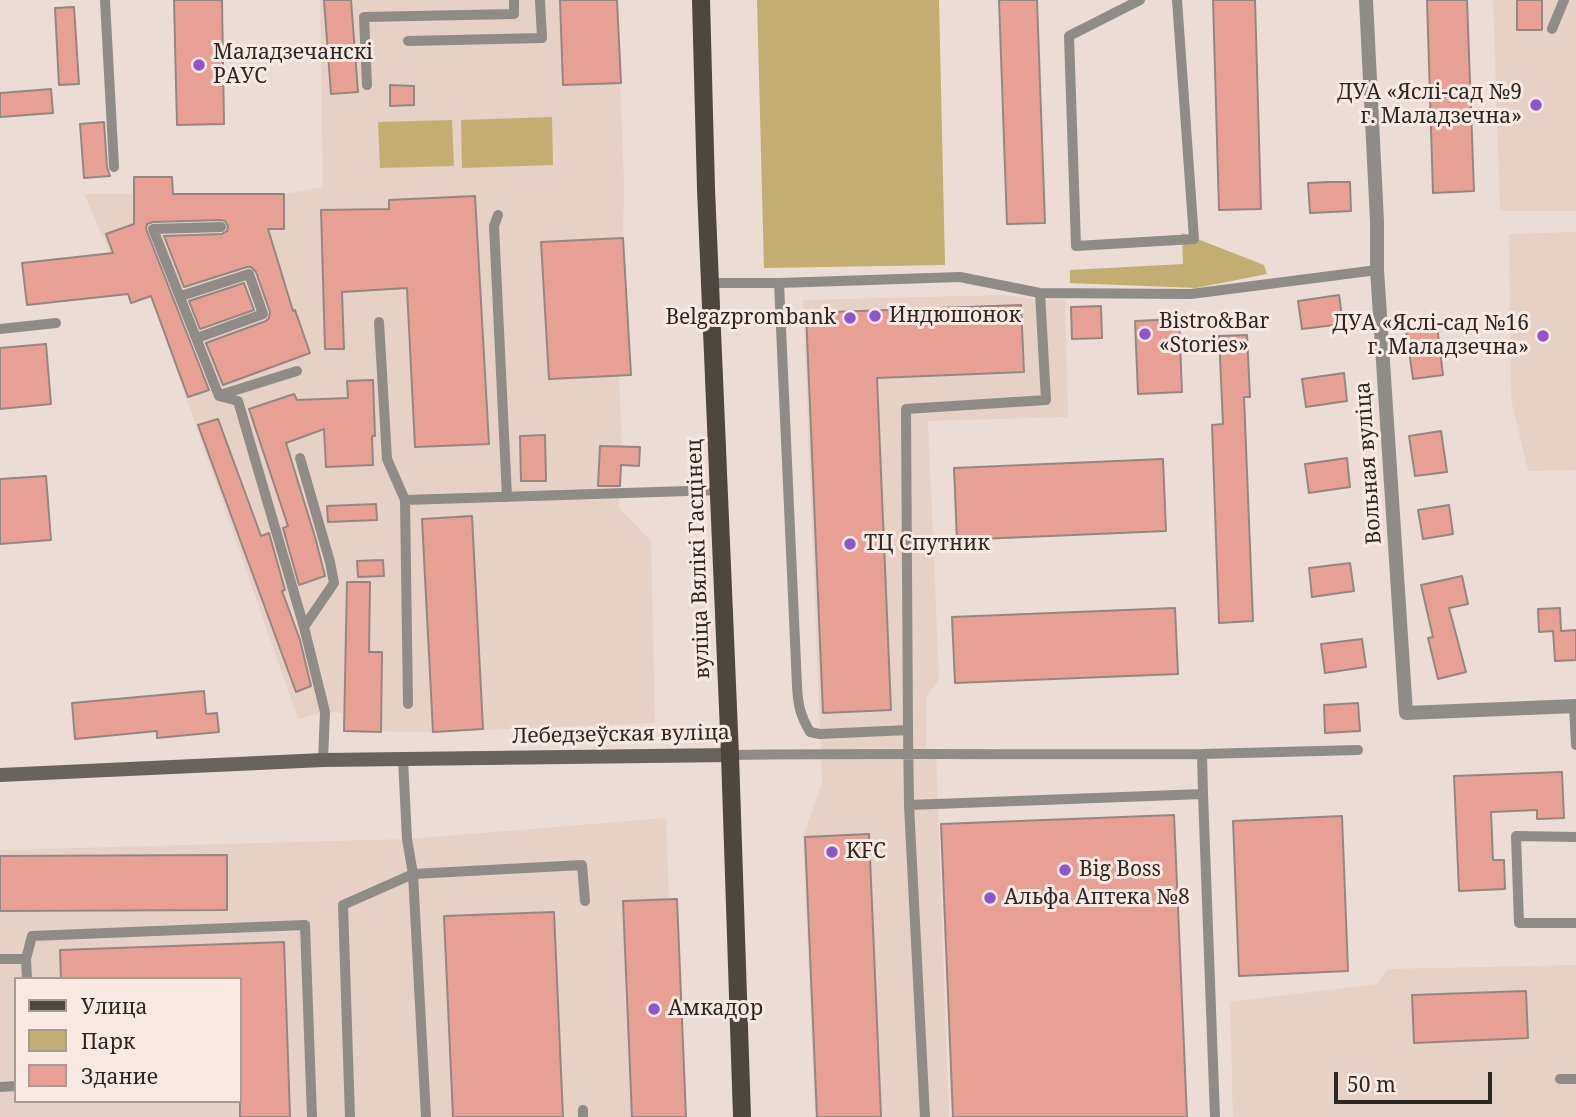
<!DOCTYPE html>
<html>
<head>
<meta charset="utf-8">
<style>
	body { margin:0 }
	#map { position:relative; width:1576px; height:1117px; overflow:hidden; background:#ebddd6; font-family:"Noto Serif",serif }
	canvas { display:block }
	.legend { position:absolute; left:14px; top:977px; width:228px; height:126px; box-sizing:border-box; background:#f8eae3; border:2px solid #a69c97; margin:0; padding:9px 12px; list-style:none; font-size:21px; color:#2c2725 }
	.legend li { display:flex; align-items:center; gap:14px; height:35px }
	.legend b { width:35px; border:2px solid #a69c97 }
	.scale { position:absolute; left:1334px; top:1072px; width:158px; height:32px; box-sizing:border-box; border:4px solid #2c2725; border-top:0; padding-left:9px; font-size:21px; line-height:24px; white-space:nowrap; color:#2c2725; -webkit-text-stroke:5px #f8eae3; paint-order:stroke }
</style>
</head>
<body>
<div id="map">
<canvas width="1576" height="1117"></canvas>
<ul class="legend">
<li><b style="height:9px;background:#4d473f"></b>Улица</li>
<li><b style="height:19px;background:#c1ae70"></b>Парк</li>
<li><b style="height:19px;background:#e9a094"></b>Здание</li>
</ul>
<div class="scale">50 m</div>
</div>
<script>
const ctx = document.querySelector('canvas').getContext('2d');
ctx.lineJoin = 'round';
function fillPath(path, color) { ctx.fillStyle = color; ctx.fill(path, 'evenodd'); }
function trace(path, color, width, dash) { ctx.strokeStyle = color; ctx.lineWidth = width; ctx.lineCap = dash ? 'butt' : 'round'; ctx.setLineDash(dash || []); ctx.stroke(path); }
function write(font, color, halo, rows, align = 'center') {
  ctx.font = font + ' "Noto Serif",serif'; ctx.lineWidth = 6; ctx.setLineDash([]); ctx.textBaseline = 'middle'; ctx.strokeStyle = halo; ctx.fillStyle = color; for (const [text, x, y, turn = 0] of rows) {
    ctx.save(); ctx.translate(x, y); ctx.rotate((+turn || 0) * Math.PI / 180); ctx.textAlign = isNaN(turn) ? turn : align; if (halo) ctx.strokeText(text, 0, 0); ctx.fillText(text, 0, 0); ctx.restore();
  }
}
fillPath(new Path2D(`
	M320,0H617L624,187L623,238L631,375L619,376L622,446L619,508L651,541L655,723L433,732L344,731L345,713L325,712L298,719L151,297L131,303L84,194H284L323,187Z
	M1493,0H1576V211H1500Z
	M1576,232V470L1528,471L1511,399L1509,234Z
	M1005,295L1037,300H1065L1068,417L928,421L939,681L926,696V751H936L949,1117H815L803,837L822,783L803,300Z
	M666,818L669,899H677L686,1117H0V850L407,839ZM16,979H240V1101H16Z
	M1576,965V1117H1233L1230,1002L1377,984L1388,969Z`), '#e5d1c6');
fillPath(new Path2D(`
	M757,0H939L945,265L764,268Z
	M552,117L553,165L462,168L461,120Z
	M452,120L454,166L380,168L378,122Z
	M1182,233L1264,265L1267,274L1196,288L1070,283V270L1183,264Z`), '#c1ae70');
const building = new Path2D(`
	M174,0H222L224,124L177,125Z
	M324,0H351L358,92L331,94Z
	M560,0H617L621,83L563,85Z
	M999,0H1037L1045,223L1007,224Z
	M1213,0H1255L1261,209L1219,210Z
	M1427,0H1467L1474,191L1433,193Z
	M1517,0H1542V30H1517Z
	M74,7L79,84L59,85L55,8Z
	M390,85L414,86V105L390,106Z
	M51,89L53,113L0,117V93Z
	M104,122L107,167L110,176L84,178L80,124Z
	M134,177H172L173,194H284V229H268L293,311L295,310L310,353L223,385L206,343L266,321L269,318L270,312L256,272L251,267H247L184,287L164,236L222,234L227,231L228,226L225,221L221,220L153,222L147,224L146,229L209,390L188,397L151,296L131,303L128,294L27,305L22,263L113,253L106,234L134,224Z
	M1327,182H1350L1351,211L1310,213L1308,183Z
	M475,196L489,444L415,447L407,288L342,292L344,349H325L321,210L389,209V200Z
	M623,238L631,375L549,379L541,242Z
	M244,283L254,310L200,329L189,301Z
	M1339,295L1343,324L1302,329L1298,301Z
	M1021,305L1024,372L877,378L891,710L823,713L806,313Z
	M1101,306L1102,338L1072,339L1071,307Z
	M1179,319L1182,392L1138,394L1135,321Z
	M1437,326L1443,375L1413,379L1406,330Z
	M1247,335L1250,397H1244L1253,621L1219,623L1212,425L1223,424L1219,336Z
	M46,344L51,404L0,409V348Z
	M1344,373L1347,401L1306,407L1302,379Z
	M373,380L375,436H372L373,465L326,467L324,429L286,443L315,537L325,576L299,585L283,528L288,526L249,409L294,394L297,400L348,398L347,381Z
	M218,419L261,536L269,533L285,590L282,591L300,640L311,686L296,692L198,425Z
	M1441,431L1447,472L1415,476L1409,436Z
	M545,435L546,481H521L520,436Z
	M600,446L640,447L639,466L621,465L620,486H598Z
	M1347,458L1350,487L1309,493L1305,464Z
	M1163,459L1166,531L957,540L954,468Z
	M46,476L51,540L0,544V479Z
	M376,504L377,520L328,522L327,506Z
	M1449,505L1453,534L1423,539L1418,510Z
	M472,516L483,729L433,732L422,519Z
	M383,560L384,576L358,577L357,561Z
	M1350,563L1354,591L1312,597L1309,568Z
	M1462,576L1468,604L1449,608L1466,672L1438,679L1428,638L1433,637L1421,585Z
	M347,582H370L369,652H382L381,732L344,731Z
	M1175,608L1178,674L955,683L952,617Z
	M1560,608L1561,631L1576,630V660L1555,661L1553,631L1539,632L1538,609Z
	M1362,639L1366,667L1325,673L1321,644Z
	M204,691L206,714L217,713L219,732L157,738V731L75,739L72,703Z
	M1358,703L1360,731L1325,733L1324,705Z
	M1562,772L1564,818L1537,819V810L1491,812L1493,860H1504L1505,889L1459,891L1454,776Z
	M1174,815L1187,1117H953L941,824Z
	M1342,816L1348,971L1239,976L1233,821Z
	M869,834L881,1117H817L805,837Z
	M227,855V910L0,911V856Z
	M677,899L686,1117H632L623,901Z
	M554,912L563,1117H453L444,916Z
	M284,942L290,1117H240V979H61L60,950Z
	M1526,991L1528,1038L1414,1043L1412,995Z`);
fillPath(building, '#e9a094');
trace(building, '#948683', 2);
trace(new Path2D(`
	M105,0L114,167
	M1140,0L1069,36L1076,246L1194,239L1177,0
	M1552,29L1564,0
	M408,41L542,38L540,0
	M367,85L364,17L514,14V0
	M498,215L494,226L507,497
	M221,227L153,229L219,396L238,401L304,627L325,712L323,760
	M711,283H779L960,277L1040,293L1191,294L1377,270
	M779,283L797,686C798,705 800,715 810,732L820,734L908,730L909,805L1203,794L1215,1117
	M181,296L249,274L263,314L197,338
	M379,322L387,459L405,500
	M0,329L56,323
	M220,395L297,371
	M300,458L330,562L334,583L304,627
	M408,704L405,500L720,490
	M1574,706L1576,745
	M908,730L906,409L1046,400L1040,293
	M1202,754L1358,750
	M730,755C887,753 1045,755 1202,754L1203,794
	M909,805L925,1117
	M1576,837L1516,836L1519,923H1576
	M0,959H26L27,979
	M26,959L32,936L305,925L312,1117
	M1560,1079H1576
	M0,1087L16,1086
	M583,1110V1117
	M350,1117L343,905L413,874L407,839L403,759
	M426,1117L413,874L582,865L585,901`), '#8f8b87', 10);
trace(new Path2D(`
	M1366,0L1377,221V270L1406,713L1576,706`), '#8f8b87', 14);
trace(new Path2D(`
	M0,775L323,760L730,755`), '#68635d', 14);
trace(new Path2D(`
	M701,0L706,189L730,755L742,1117`), '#4d473f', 18);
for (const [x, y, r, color] of [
	[199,65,7,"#9054cb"],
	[1536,105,7,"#9054cb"],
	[875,316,7,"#9054cb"],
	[850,318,7,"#9054cb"],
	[1145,334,7,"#9054cb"],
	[1543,336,7,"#9054cb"],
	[850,544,7,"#9054cb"],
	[832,852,7,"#9054cb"],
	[1065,870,7,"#9054cb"],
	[990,898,7,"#9054cb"],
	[654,1009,7,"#9054cb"]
]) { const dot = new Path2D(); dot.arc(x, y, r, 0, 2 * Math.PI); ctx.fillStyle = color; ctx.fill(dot); trace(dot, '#f8eae3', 2.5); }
write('21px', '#2c2725', '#f8eae3', [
	["Маладзечанскі",213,53],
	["РАУС",213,77],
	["ДУА «Яслі-сад №9",1522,93,"right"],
	["г. Маладзечна»",1522,117,"right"],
	["Индюшонок",889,316],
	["Belgazprombank",836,318,"right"],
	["Bistro&Bar",1159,322],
	["«Stories»",1159,346],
	["ДУА «Яслі-сад №16",1529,324,"right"],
	["г. Маладзечна»",1529,348,"right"],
	["ТЦ Спутник",864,544],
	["KFC",846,852],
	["Big Boss",1079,870],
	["Альфа Аптека №8",1004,898],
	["Амкадор",668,1009]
], 'left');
write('21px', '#2c2725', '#f8eae3', [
	["Вольная вуліца",1369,463,-94],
	["вуліца Вялікі Гасцінец",699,559,-92],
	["Лебедзеўская вуліца",621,735,-1]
]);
</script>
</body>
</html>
